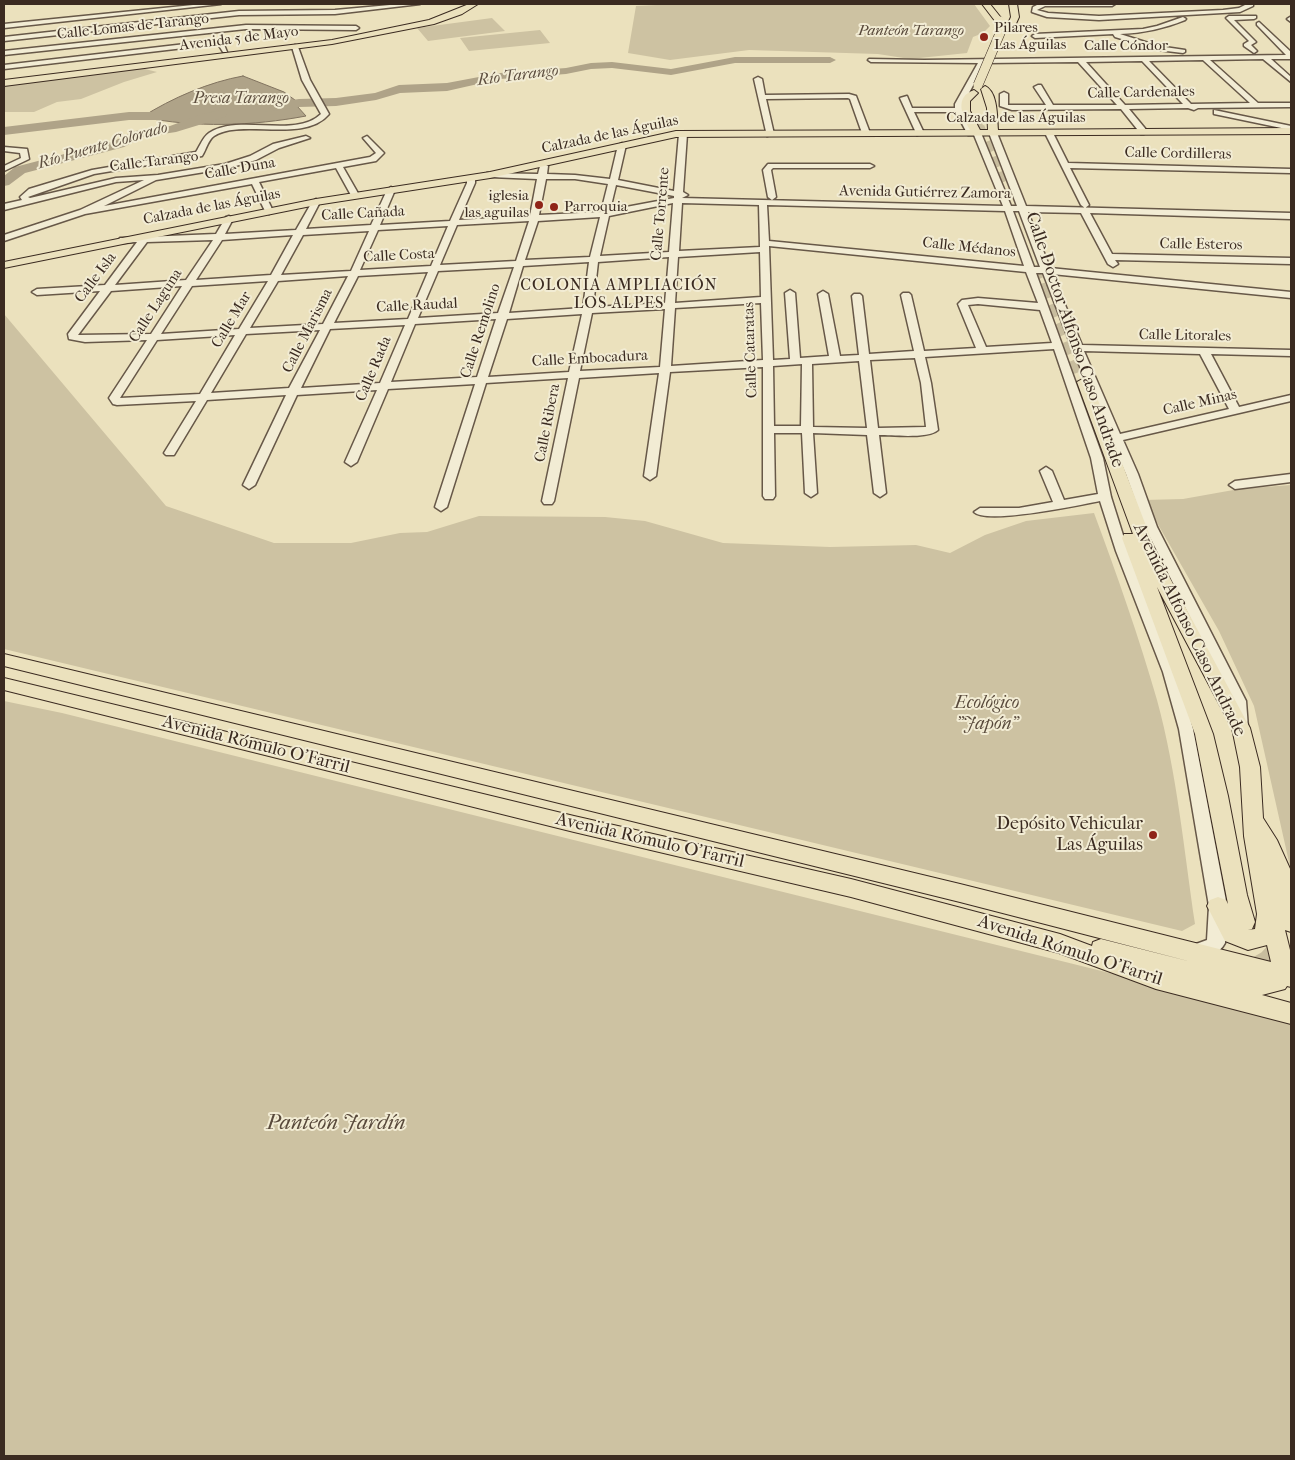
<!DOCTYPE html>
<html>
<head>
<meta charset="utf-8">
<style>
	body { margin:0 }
	#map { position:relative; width:1295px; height:1460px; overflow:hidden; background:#ebe1bd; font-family:"IM FELL French Canon",serif }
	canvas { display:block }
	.frame { position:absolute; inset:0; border:5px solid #3b2b21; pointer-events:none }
</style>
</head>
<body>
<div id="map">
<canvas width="1295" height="1460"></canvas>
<div class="frame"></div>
</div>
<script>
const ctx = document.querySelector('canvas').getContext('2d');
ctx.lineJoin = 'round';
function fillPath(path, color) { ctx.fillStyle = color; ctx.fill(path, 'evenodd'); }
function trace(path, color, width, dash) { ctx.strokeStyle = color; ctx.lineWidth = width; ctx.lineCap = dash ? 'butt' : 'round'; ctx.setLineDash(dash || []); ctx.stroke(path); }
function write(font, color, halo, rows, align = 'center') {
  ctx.font = font + ' "IM FELL French Canon",serif'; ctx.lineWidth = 4; ctx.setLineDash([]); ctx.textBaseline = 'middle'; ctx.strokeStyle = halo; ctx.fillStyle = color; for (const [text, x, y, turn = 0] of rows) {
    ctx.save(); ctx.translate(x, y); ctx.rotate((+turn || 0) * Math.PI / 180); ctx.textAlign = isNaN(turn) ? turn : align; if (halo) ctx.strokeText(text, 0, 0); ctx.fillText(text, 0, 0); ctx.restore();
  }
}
fillPath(new Path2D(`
	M677,4H974L990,26L983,33L973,37L967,53L910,59L878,54L749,50L670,60L628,53L636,6Z
	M492,18L505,31L428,41L417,28Z
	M540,30L550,43L469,51L460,38Z
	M141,68L157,72L124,82L81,99L57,102L34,112H4V85Z
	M4,314L166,506L274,543H351L400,533L427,532L479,516L605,517L645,521L723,543L830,547L916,545L950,553L985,535L1026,521L1094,513C1117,575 1139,637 1157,700C1177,773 1184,850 1195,924L1182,931L4,649Z
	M1291,485V871L1254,706L1219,631L1144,500L1183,499L1239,489Z
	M4,701L62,713L1291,1018V1456H4Z`), '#cdc2a2');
const water = new Path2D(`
	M243,76L284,92L299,103L297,106L306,116C253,126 195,128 142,117C172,98 209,82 243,76Z`);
fillPath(water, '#afa388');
trace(water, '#81735f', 1);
fillPath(new Path2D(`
	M735,57H830L836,60L830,63H735L671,75L612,68L591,69L566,74L500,79L447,91L400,93L376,100L336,106L299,107L265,112L259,108L265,104L299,99L336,98L375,93L399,85L447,83L500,73L566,68L591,63L612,62L671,69Z
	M221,110L227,114L225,117L176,132L143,137L124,147L25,173L9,185L4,186V176L15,167L114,141L135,131L170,126L202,114Z
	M129,112H173L179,116L173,120H129L4,135V127Z`), '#afa388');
trace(new Path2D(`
	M976,119L979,128`), '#c8bd9e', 9, [9, 4.5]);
trace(new Path2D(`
	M979,127L1001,183
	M1034,269L1041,288`), '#c8bd9e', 11, [11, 5.5]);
trace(new Path2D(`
	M1041,287L1078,383`), '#c8bd9e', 13, [13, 7]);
trace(new Path2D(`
	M1245,925L1261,953L1291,980`), '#c8bd9e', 21, [21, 11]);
const minor = new Path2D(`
	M203,4H221L4,28V24Z
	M401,4H420L335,14L239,15L4,41V37L239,11L335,10Z
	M1039,4H1115L1112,6H1045L1037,10L1048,13L1099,16L1223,10L1239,8L1247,4H1253V6L1240,12L1099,20L1047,17L1032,12L1033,7Z
	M1256,16V18L1254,19L1234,20L1256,42L1251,45L1257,51L1254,53L1244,46V44L1249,41L1226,18L1229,16Z
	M1183,17L1186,19L1185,20C1163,29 1143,33 1120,34L1158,46L1185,50V52L1183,53L1158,50L1115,37L1113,34L1035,38L1032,36L1035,34L1143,29L1157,26Z
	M1290,17H1291V22L1287,19Z
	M1259,22L1291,52V59H1271L1291,77V82L1263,59L1210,60L1258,103H1291V107L1198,108L1194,110L1188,108L1129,109L1148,132L1144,134H1141L1121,109L1012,110L1000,106V94L1004,92L1008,94V105H1046L1034,87L1038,85H1041L1053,105H1117L1078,62L985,63L963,104V110L974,132L981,133L1011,206H1017L989,133L990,131L997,133L1026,206L1291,213V219L1090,213L1112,254L1291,258V264L1115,260L1118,264L1113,267L1108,264L1081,213L1028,212L1050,268L1291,292V298L1052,274L1082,345L1291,350V356L1211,354L1239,407L1291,395V401L1123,440L1138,474L1157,527L1246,701L1248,728L1246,732L1241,734L1236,732L1234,728L1232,701L1145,527L1126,474L1072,348L1043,273H1036L1103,458L1111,497L1128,551L1177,672L1193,729L1227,906L1225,943C1219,955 1201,963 1188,959L1185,953L1188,947L1207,940L1209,906L1179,729L1163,672L1116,551L1100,501C1080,505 986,525 974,512L980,508H1019L1053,502L1040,471L1046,467L1052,471L1064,500L1098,494L1091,458L1054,349L925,357L931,383L938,430C929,439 892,435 879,435L886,493L880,497L874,493L867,435L813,433L817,493L811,497L805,493L802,433H774L775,496L773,499H765L763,496V367L670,372L656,476L650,480L644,476L659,373L579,378L554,501L552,504H544L542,501L568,378L486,383L447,507L441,511L435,507L475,384L388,389L357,462L351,466L345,462L377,390L297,395L255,485L249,489L243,485L286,395L207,400L174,455H166L164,453L196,401L117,405L113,404L109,398L147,340L85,342L69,339L68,334L100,291L37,295L32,292L37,289L105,285L137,242L123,243L119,240L120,238L216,234L226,217L229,216L233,219L225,234L296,230L312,202L316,199L320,202L306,229L371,225L387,190L391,187L395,190L380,225L450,221L467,183V178L471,176L475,178V183L459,220L530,216L537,179L490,177L486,175L487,173L538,174L540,166L544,164L548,166L547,174L575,175L610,179L618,145L622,143L626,145L618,180L674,191L679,134L683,132L687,134L683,192L688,195L682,198L1003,206L974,135H968L956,112H914L924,133L917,135L900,98L907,96L912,108H955V104L978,63L871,62L868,60L869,59L924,60L1286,55L1257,25V23ZM1203,60L1204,61L1250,103L1191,104L1149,61ZM1142,61L1183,104L1125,105L1086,62ZM546,179H575L608,184L601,212L539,215ZM616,185L674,196V198L610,210ZM673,203L669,252L600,256L609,216ZM682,203L759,205L760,247L679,251ZM767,205L1005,211L1024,266L769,241ZM1013,211H1019L1040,267H1034ZM600,217L590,257L525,260L538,221ZM529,221L516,261L440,265L457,225ZM448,226L431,266L360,270L378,230ZM369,231L351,271L281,275L303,235ZM293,235L271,275L196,280L222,240ZM213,240L186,280L115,285L147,242ZM769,246L1026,272L1038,303L978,298L962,300L958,304L976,348L924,351L911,295L909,293H903L901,295L914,351L869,354L862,296L860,294H854L852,296L859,355L840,356L828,294L823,291L818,294L829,356L800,358L795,293L790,290L785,293L790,359L773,360ZM760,252L761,297L675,303L678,257ZM669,257L665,303L593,307L598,262ZM589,262L583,308L509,313L523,266ZM514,267L498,313L418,318L438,271ZM428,272L408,319L334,323L358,276ZM348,276L323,324L250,328L278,281ZM268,281L239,329L161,334L192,286ZM182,286L151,334L78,335L111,291ZM761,303L763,360L671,366L675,308ZM978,304L1040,310L1052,343L986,347L968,305ZM665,309L660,367L580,371L592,313ZM582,314L569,372L488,377L507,319ZM496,319L477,377L391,382L415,324ZM405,325L380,383L301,388L330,329ZM320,330L289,388L211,393L246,334ZM235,335L200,394L120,398L157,340ZM1084,351L1200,354L1229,409L1120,434ZM915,358L921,383L926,427L878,428L870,360ZM859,361L867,428L813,427L812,364ZM802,364L801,426H774L773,366Z
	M246,25L356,26L359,28L356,30L246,29L4,55V51Z
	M220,40L223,42L227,52H223L218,44L4,69V65Z
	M295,45L298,47L310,80L329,114C304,144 241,118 214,136C208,140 206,150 202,156L94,174L28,197L30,198L116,178L158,175L225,164L250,156L273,144L306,136L310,138L279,148L256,160L229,168L156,180L104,206L370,157L376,153L363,138L367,136L384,153L376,161L343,167L359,195L358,197H352L336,168L259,182L273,211L269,214L265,211L252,184L85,214L4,241V235L80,210L144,180L116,182L4,210V204L22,200L20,197L29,189L92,170L196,152C200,146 203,137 209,133C239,113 295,139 321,114L302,80L292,47Z
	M758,77L762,79L765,95L849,94L856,96L870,133L866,135L862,133L850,99L848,98L766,99L774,134L767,136L754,79Z
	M1214,110L1291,126V130L1214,114Z
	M1046,131L1053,133L1068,163L1291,169V173L1070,168L1089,205L1085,208L1081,205L1045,133Z
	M4,147L27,149L29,159L4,171V166L21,158L20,153L4,151Z
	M768,164H870L874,166L870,168H773L771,170L776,197L772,200L768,197L763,170Z
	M1291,474V482L1235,489L1229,485L1235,481Z`);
const major = new Path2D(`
	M469,4H478L462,14L434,24L332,44L4,86V80L332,40L429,20Z
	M982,4H990L1002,19L1001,21H995Z
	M1009,4H1017L1019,17L1014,28H1011L1007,26L1011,17Z
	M985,86C998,92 997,117 998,130L1291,128V134L676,137L490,178L316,205L4,268V262L316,199L490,172L676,131L970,130C962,116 954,97 974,90L978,93L970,101V111L980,130H988L987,108L981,89Z
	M1084,378L1091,382L1156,552L1250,728L1260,767L1263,818L1277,840L1291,871V932L1285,930L1291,954V987L1287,986L1285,989L1262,995L1291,1003V1024L1156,989L1059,953L851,897L574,832L4,690V678L574,816L851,879L1060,934L1092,946L1093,942L1101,939L1192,962L960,902L4,666V654L960,884L1271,962L1267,945L1248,950L1225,941L1207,906L1210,900L1218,897L1226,900L1228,904L1195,734L1122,538L1124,534H1133L1077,382ZM1157,587L1232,728L1240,767L1244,836L1257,914L1255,929L1248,930L1252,929L1255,922L1247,895L1228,796L1213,734Z`);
trace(minor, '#675848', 3);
trace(major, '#3b2b21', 2);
fillPath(minor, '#f2ecd4');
fillPath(major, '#ebe1bd');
const majorBridge = new Path2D(`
	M978,85L1001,31L1000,21`);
trace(majorBridge, '#3b2b21', 10, []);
trace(majorBridge, '#ebe1bd', 9);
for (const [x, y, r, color] of [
	[984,37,5,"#8f2418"],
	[539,205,5,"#8f2418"],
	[554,207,5,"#8f2418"],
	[1153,835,5,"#8f2418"]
]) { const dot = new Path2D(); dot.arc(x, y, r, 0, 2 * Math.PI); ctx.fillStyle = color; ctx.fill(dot); trace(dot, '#f2ecd4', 2); }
write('15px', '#3b2b21', '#f2ecd4', [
	["Calle Lomas de Tarango",133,27,-6],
	["Avenida 5 de Mayo",239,39,-7],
	["Calle Cóndor",1126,46],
	["Calle Cardenales",1141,93,-1],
	["Calzada de las Águilas",1016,118],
	["Calzada de las Águilas",610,135,-12],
	["Calle Cordilleras",1178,154,1],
	["Calle Tarango",154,162,-7],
	["Calle Duna",240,169,-10],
	["Avenida Gutiérrez Zamora",925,193,1],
	["Calzada de las Águilas",212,207,-11],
	["Calle Cañada",363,214,-3],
	["Calle Torrente",661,214,-85],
	["Calle Esteros",1201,245,1],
	["Calle Médanos",969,248,6],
	["Calle Costa",399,256,-3],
	["Calle Isla",96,278,-53],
	["Calle Laguna",156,306,-57],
	["Calle Raudal",417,306,-3],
	["Calle Mar",232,320,-59],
	["Calle Marisma",308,331,-63],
	["Calle Remolino",481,331,-72],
	["Calle Litorales",1185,336,1],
	["Calle Cataratas",751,350,-92],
	["Calle Embocadura",590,359,-3],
	["Calle Rada",374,369,-67],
	["Calle Minas",1200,403,-13],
	["Calle Ribera",548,423,-79]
]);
write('15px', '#3b2b21', '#f2ecd4', [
	["Pilares",994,28],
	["Las Águilas",994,45],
	["iglesia",529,196,"right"],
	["las aguilas",529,213,"right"],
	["Parroquia",564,207]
], 'left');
write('italic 15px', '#58493b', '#f2ecd4', [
	["Panteón Tarango",911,31]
]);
write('italic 16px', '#5e4f40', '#f2ecd4', [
	["Río Tarango",518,76,-7],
	["Presa Tarango",241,99],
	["Río Puente Colorado",103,146,-16]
]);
ctx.letterSpacing = '1px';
write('16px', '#3b2b21', '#f2ecd4', [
	["COLONIA AMPLIACIÓN",619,286],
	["LOS ALPES",619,304]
]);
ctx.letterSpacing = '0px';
write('18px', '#3b2b21', '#f2ecd4', [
	["Calle Doctor Alfonso Caso Andrade",1074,340,71],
	["Avenida Alfonso Caso Andrade",1189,630,64],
	["Avenida Rómulo O'Farril",256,745,14],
	["Avenida Rómulo O'Farril",650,841,13],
	["Avenida Rómulo O'Farril",1070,951,18]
]);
write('italic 18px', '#58493b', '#f2ecd4', [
	["Ecológico",987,704],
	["\"Japón\"",987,725]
]);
write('18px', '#3b2b21', '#f2ecd4', [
	["Depósito Vehicular",1143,825],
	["Las Águilas",1143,846]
], 'right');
write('italic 21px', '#58493b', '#f2ecd4', [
	["Panteón Jardín",336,1124]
]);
</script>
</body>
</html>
